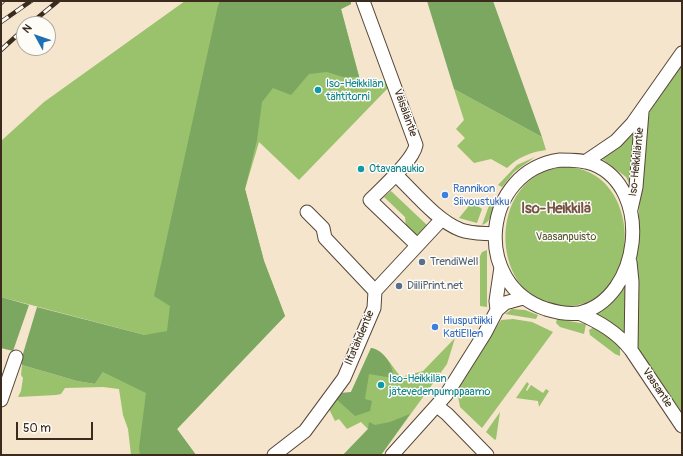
<!DOCTYPE html>
<html>
<head>
<meta charset="utf-8">
<style>
	body { margin:0 }
	#map { position:relative; width:683px; height:456px; overflow:hidden; background:#f4e5cc; font-family:Pangolin,sans-serif }
	canvas { display:block }
	.frame { position:absolute; inset:0; border:2px solid #3b2a1e; pointer-events:none }
	.north { position:absolute; left:16px; top:16px; width:40px; height:40px; box-sizing:border-box; background:#fdfcf7; border:1px solid #afa8a0; border-radius:50%; rotate:310deg; font-size:11px; font-weight:700; line-height:16px; text-align:center; color:#3b2a1e }
	.north::after { content:''; display:block; margin:auto; width:14px; height:18px; background:#1f6fb2; clip-path:polygon(50% 0,100% 100%,50% 72%,0 100%) }
	.scale { position:absolute; left:16px; top:422px; width:77px; height:18px; box-sizing:border-box; border:2px solid #3b2a1e; border-top:0; padding-left:5px; font-size:12px; line-height:14px; white-space:nowrap; color:#3b2a1e; -webkit-text-stroke:3px #fdfcf7; paint-order:stroke }
</style>
</head>
<body>
<div id="map">
<canvas width="683" height="456"></canvas>
<div class="frame"></div>
<div class="north">N</div>
<div class="scale">50 m</div>
</div>
<script>
const ctx = document.querySelector('canvas').getContext('2d');
ctx.lineJoin = 'round';
function fillPath(path, color) { ctx.fillStyle = color; ctx.fill(path, 'evenodd'); }
function trace(path, color, width, dash) { ctx.strokeStyle = color; ctx.lineWidth = width; ctx.lineCap = dash ? 'butt' : 'round'; ctx.setLineDash(dash || []); ctx.stroke(path); }
function write(font, color, halo, rows, align = 'center') {
  ctx.font = font + ' Pangolin,sans-serif'; ctx.lineWidth = 3; ctx.setLineDash([]); ctx.textBaseline = 'middle'; ctx.strokeStyle = halo; ctx.fillStyle = color; for (const [text, x, y, turn = 0] of rows) {
    ctx.save(); ctx.translate(x, y); ctx.rotate((+turn || 0) * Math.PI / 180); ctx.textAlign = isNaN(turn) ? turn : align; if (halo) ctx.strokeText(text, 0, 0); ctx.fillText(text, 0, 0); ctx.restore();
  }
}
fillPath(new Path2D(`
	M185,1H219L218,5L224,1H351V4L341,9L362,87L386,81L388,88L299,180L259,142L245,189L264,261L285,316L177,429L196,455H131L128,429L123,415L119,389L103,387L65,388L61,394L56,395L18,397L21,391L23,378L21,375L22,365L77,381L95,384L103,372L145,335L1,297V141L44,102Z
	M682,63V417L638,351L636,335L634,315L643,129L652,106Z
	M454,89L542,137L546,150C531,152 518,157 507,168L491,159L474,163L457,146L465,138L456,129L464,120Z
	M635,127L631,187L626,177L601,158L620,145Z
	M535,157L514,172L502,187L498,185L517,165Z
	M564,167C643,167 645,300 571,306C489,313 481,174 564,167Z
	M391,191L428,226L416,236L406,228L405,217L384,197Z
	M491,200L495,201C492,210 492,222 482,225Z
	M472,202L482,209L477,223L459,218Z
	M487,250V307L480,306V256L482,252Z
	M629,280L627,336L620,329L596,314L621,292Z
	M512,309L525,310L538,315L536,319L505,314Z
	M513,319L532,322L553,332L482,428L460,407L458,396H454L501,320Z
	M557,319L586,324L584,334L560,327L556,323Z
	M594,327L604,332L620,347V356L615,354L590,335L589,330Z
	M455,338L447,364L381,455H343L368,429L361,422L347,429L339,419L335,421L328,407C336,394 339,396 351,392L371,348C384,350 393,368 401,377L423,371Z
	M527,382L529,384L526,390L527,391L531,385L543,393L546,389L549,391L539,407L538,401L516,398Z
	M500,412L496,439L495,440L486,432Z`), '#9ac16c');
fillPath(new Path2D(`
	M219,1H351V4L341,9L359,77H343L327,72L309,74L291,95L273,88L262,102L257,140L245,189L264,261L285,316L177,429L196,455H140L139,448L146,393L103,372L95,384L77,381L22,365V357L37,307L145,335L167,331L170,306L154,296Z
	M427,1H493L542,137L454,89Z
	M1,297L29,305L13,351L1,348Z
	M371,348C384,350 394,366 393,378L369,374L365,399L372,401L370,411L355,416L334,397L340,393L351,392Z
	M410,414L381,455H343L368,429L369,422L375,425L390,422Z`), '#7ba760');
const minor = new Path2D(`
	M363,1L416,145C413,161 382,188 370,200L417,245
	M560,160C571,160 583,160 593,164C654,188 641,299 579,313C568,315 556,312 546,309C471,284 482,171 560,160Z
	M585,162L616,141L632,124L682,53
	M395,174C414,192 437,221 461,230C472,234 484,233 495,234
	M631,209L636,187L642,112
	M307,212L323,228L325,238L375,291
	M630,262L632,282L631,350
	M497,310L505,303L523,298
	M579,313C599,322 617,332 631,350L682,426
	M1,400L16,357
	M437,406L447,414L487,455
	M274,455L305,431L344,378L374,308L375,291L442,219
	M392,455L446,395L485,333L497,310L496,301L501,267`);
trace(minor, '#574638', 15);
trace(minor, '#fff', 13);
const rail = new Path2D(`
	M1,3L3,1
	M1,22L31,1
	M30,24L58,1
	M1,50L24,29`);
trace(rail, '#3b2a1e', 4.5);
trace(rail, '#fdfcf7', 3, [9]);
for (const [x, y, r, color] of [
	[318,90,4,"#0f9aa8"],
	[361,169,4,"#0f9aa8"],
	[445,195,4,"#3f7fe0"],
	[422,262,4,"#5c6f8a"],
	[399,286,4,"#5c6f8a"],
	[435,327,4,"#3f7fe0"],
	[381,385,4,"#0f9aa8"]
]) { const dot = new Path2D(); dot.arc(x, y, r, 0, 2 * Math.PI); ctx.fillStyle = color; ctx.fill(dot); trace(dot, '#fdfcf7', 1.5); }
write('11px', '#0d838f', '#fdfcf7', [
	["Iso-Heikkilän",326,84],
	["tähtitorni",326,97],
	["Otavanaukio",369,169],
	["Iso-Heikkilän",389,379],
	["jätevedenpumppaamo",389,392]
], 'left');
write('11px', '#3b2a1e', '#fdfcf7', [
	["Väisäläntie",405,113,70],
	["Iso-Heikkiläntie",637,162,-84],
	["Iltatähdentie",360,338,-67],
	["Vaasantie",657,388,56]
]);
write('11px', '#366cbe', '#fdfcf7', [
	["Rannikon",453,189],
	["Siivoustukku",453,202],
	["Hiusputiikki",443,321],
	["KatiEllen",443,334]
], 'left');
write('11px', '#585735', '#fdfcf7', [
	["Vaasanpuisto",566,237]
]);
write('11px', '#4e5e75', '#fdfcf7', [
	["TrendiWell",430,262],
	["DiiliPrint.net",407,286]
], 'left');
write('bold 15px', '#745344', '#fdfcf7', [
	["Iso-Heikkilä",556,209]
]);
</script>
</body>
</html>
